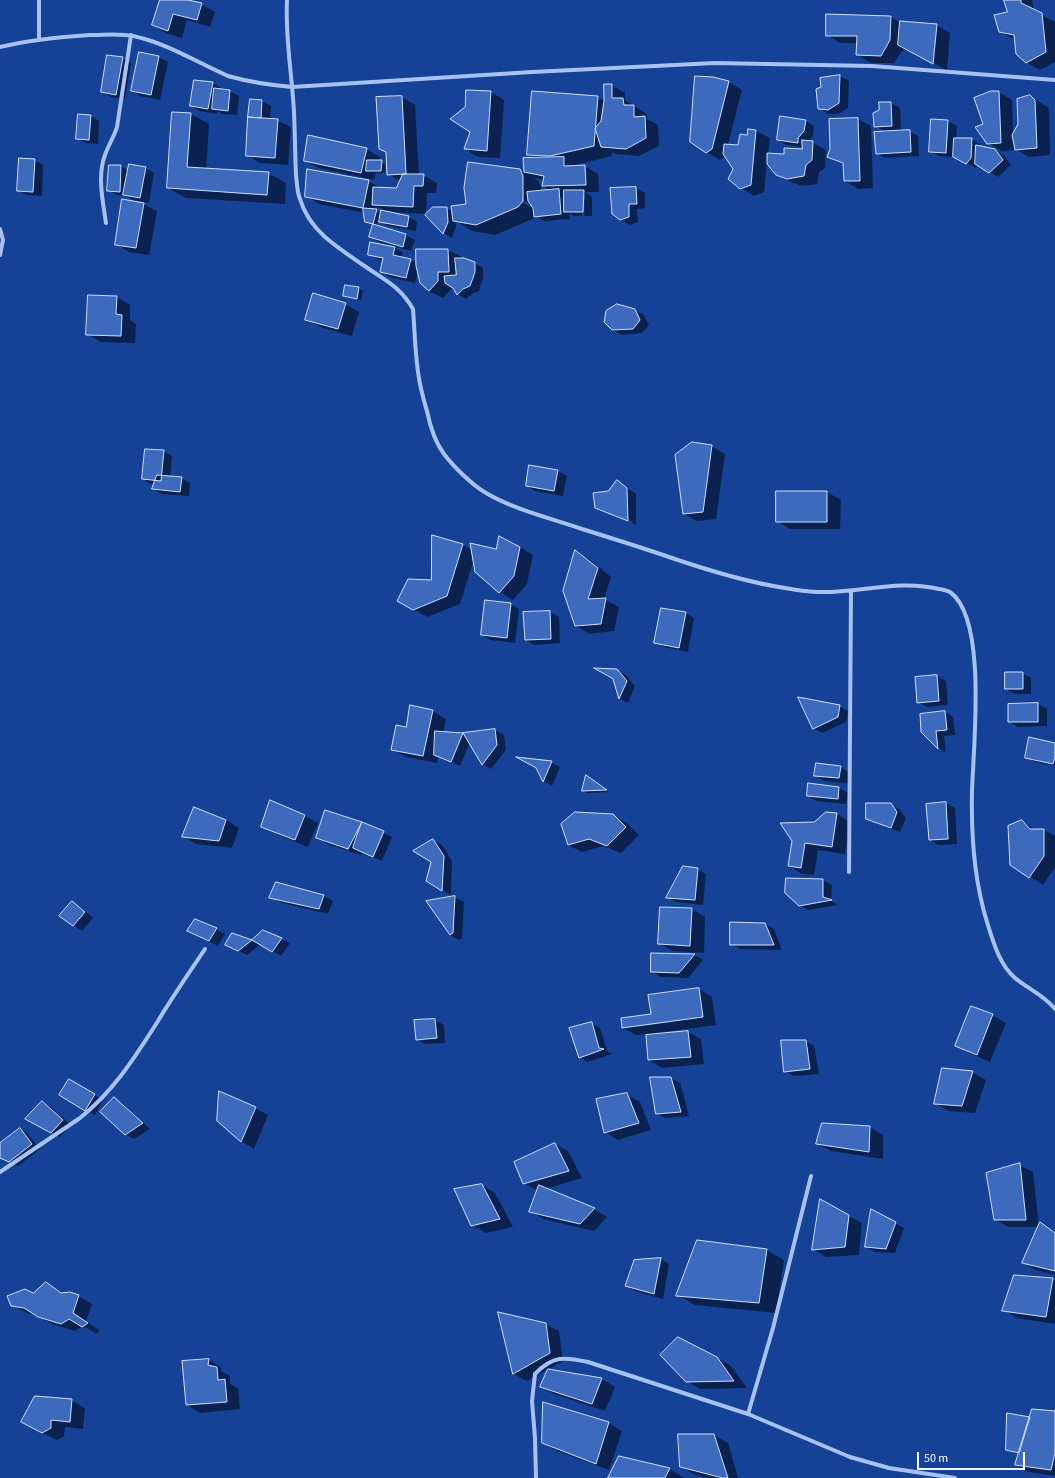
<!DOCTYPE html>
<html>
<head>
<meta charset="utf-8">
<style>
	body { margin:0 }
	#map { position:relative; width:1055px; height:1478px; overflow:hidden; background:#154196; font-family:"Source Sans 3",sans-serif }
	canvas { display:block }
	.scale { position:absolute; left:917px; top:1452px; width:108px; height:18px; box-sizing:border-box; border:2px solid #fff; border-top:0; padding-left:5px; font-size:12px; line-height:14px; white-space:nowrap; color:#fff; -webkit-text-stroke:3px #154196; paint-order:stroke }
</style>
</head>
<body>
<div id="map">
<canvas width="1055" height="1478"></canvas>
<div class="scale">50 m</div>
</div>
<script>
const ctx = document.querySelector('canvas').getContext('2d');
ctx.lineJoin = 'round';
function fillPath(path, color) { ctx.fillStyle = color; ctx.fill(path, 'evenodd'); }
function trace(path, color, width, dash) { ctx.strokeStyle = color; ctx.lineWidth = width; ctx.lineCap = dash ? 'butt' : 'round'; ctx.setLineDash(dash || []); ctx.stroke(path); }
fillPath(new Path2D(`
	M161,0H184L201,4L215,12L210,27L187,20L182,38L166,33L153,25Z
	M1005,0H1032L1034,11L1055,22V62L1040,70L1026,62L1016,40L999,32L1008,13Z
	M891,17L901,23L937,25L950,33L947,70L904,48L894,63H871L857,55V43H840L827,35Z
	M140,53L159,57L168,62L160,100L140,96L132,91Z
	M123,58L131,63L125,99L111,97L102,92Z
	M840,76L849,81L848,108L838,114H828L819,108L822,88L821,79Z
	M713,78L729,82L742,90L728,145L739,146L748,136V130L756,131L770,138L768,154L785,155L803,150V147L786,145L778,140L806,121L814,126L813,136L808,142H812L826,150L825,168L819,172L817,184L802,186L791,182L777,174L767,163L764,192L754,196L741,188L734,169L726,156L720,160L706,152Z
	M212,83L221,88V90L230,91L239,96L237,115L222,114L217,111V114L200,111L191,106Z
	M611,85L625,93V100L647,114V119L658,125L659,146L639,156L615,154L612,152V156L576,165L585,166L598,174L599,192H585L592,197V216H584L585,195H583L582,216H574L569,214L570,219L544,221L537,217L495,235L472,231L456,221V227L452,238L444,233L426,215L447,208L453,212L468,205L519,170L525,173L524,159H536L528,154L597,97L605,101ZM534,178L545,180L543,186L552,191L541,192V187L538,181ZM519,198L533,206V208L518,200Z
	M491,92L504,100L500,158L478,157L465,149L471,131Z
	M999,92L1012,100L1013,135L1030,96L1049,108L1050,155L1029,157L1014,148V150L1002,151L988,143L984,124Z
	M402,97L415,105L419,175H423L437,183L436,193H427L426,214L391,212V213L409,217L417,222L416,231L388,226L378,220L377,226L406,235L415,240L411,251L379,242L371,237L374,225L365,221V213L319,204L306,196L368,181L381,188L396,189L400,181L388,174ZM378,207L387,212L381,213L377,211Z
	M262,101L271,106L270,119L277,120L291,127L288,165L260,163L247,155Z
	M891,103L900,108L901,131H909L918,136L919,156L885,158L877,153L886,132L875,126Z
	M191,114L209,124L206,169L268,173L286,183L285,204L186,198L168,188Z
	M91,116L99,121L98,144L86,143L77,138Z
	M858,119L871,126L873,188L858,189L845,181L844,165L828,156Z
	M932,120L948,121L957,126L956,139H971L980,144V147L995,150L1004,155L1011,165L998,177L978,165L976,168L955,157L939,156L930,151Z
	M366,149L380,157L379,161L385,164V173H376L374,180L319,168L305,161Z
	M35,160L43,165L42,196L27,195L18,190Z
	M110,166H121L129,171L146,168L154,173L149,203L133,200L126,196L117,195L108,190Z
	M636,188L645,193V208L637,209L638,222L630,225L621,220L611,189Z
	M143,204L157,211L149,255L129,252L116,244Z
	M395,248L403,253L402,258L410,260L417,263V250H448L462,257V259L475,263L483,268V278L479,291L472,294L466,299L458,294L452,286V288L443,298L429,291L421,283L418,270L415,283L390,277L381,272L384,261L378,259L369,254Z
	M359,288L363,291L361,300L348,298L344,296Z
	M117,297L130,305V320L136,324L135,343L101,342L87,334Z
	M345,304L359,312L352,336L320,327L306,319Z
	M635,310L644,315L649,325L642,333L622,335L613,330Z
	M711,446L725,454L716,519L697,521L684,514Z
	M163,451L172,456L170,477L181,478L190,483L189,496L162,494L153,489L155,484H151L143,479Z
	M558,471L567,476L563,496L535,491L527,486Z
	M617,481L636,494V525L632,523L633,522L603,511V512L596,508Z
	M777,492H827L841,500L840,529H790L777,521Z
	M463,545L473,550H497L520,547L533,555L527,584L513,600L500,592L476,571L474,559L460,604L427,617L411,608Z
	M576,552L589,559L611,577L604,599L619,607L614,631L590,634L576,626Z
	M510,604L519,609L515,643L491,640L482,635Z
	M550,612L559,617L560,643L534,645L526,640Z
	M686,613L694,618L688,652L664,647L655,642Z
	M617,670L626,675L635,686L628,703L620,699L614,679Z
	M1022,673L1031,678V694H1015L1006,689Z
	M937,676L946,681L948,705L927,707L918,702Z
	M1038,704L1047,709V726L1018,727L1009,722Z
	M839,706L848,711L846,722L822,733L813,728Z
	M433,711L446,719L443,733L463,734L495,730L504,735L506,750L491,769L482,764L470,742L460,766L438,756L437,763L406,757L392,749L407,728Z
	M945,712L953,717L955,735L944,736L946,752L938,748L922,731Z
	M1055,744V766L1035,762L1026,757Z
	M551,762L560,767L552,786L544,781L536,768Z
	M840,767L849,772L848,783L824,781L815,775Z
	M590,778L609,792L587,793L583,791Z
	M809,784L839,788L848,793L846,804L816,801L808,796Z
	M270,801L305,816L318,823L308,847L276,834L262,826Z
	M946,803L955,808L957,844L938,845L930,840Z
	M890,804L899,809L906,818L900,832L876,823L867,818Z
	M326,811L362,823L392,837L382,861L363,853L362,855L348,851L362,824H360L346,850L330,845L317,838Z
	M837,814L850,822L845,854L818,850L814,875L802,874L789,866L814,823Z
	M613,815L627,823L639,835L621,853L603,846L582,852L568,845Z
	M226,820L239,828L232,848L196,844L183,836Z
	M1022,821L1036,830H1044L1055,836V867L1043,885L1011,865Z
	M433,840L442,845L452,861L451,895L427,881L432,861Z
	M698,869L706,874L703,905L676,902L668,897Z
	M823,880L832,885L831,901L838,905L808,910L799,905Z
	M276,883L324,896L333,901L328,914L279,902L271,897Z
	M455,897L464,902L462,938L459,940L450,935L428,902Z
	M72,902L81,907L93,918L82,931L73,925Z
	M661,908L692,909L705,917L704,953L673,951L659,943Z
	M765,924L774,929L782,950L740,949L731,944Z
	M216,929L225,934L218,946L188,931Z
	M263,931L290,943L281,956L261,944L247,955L226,945L252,941Z
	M652,954L695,955L703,960L688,978L661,977L652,972Z
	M699,989L712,997L716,1025L657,1033V1034L688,1032L701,1039L704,1064L662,1068L649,1060L647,1034L636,1035L623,1028L652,1015Z
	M992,1015L1006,1023L990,1062L969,1053L956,1046Z
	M435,1020L444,1025L445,1043L425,1044L417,1039Z
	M591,1023L600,1028L607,1051L612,1054L588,1062L580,1057Z
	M806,1041L814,1046L819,1074L794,1076L785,1071Z
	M972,1072L986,1080L975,1113L949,1111L936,1104Z
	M671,1078L680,1083L689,1116L665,1118L656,1113Z
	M69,1080L103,1100L95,1115L60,1095Z
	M626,1094L640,1102L651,1130L618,1140L605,1132Z
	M115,1099L123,1104L150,1129L134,1139L125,1134Z
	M42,1102L51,1107L71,1125L60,1137L27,1119Z
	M255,1108L268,1115L254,1149L241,1141Z
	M869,1127L883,1135V1159L831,1151L817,1144Z
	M20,1129L28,1134L40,1149L18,1166L0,1157V1145Z
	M555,1144L568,1151L582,1178L545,1189L594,1209L607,1217L594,1231L543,1219L530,1211L538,1191L524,1183Z
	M1019,1165L1033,1172L1039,1227L1040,1223L1055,1232V1275L1036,1270L1023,1262L1039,1227H1009L995,1220Z
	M482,1185L495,1193L513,1227L486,1233L472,1225Z
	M872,1210L904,1228L895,1253L875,1252L866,1247Z
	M849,1216L862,1223L859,1255L826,1257L813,1249Z
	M767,1250L784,1260L776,1313L695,1305L678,1295Z
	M661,1259L669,1264L663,1299L635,1291L626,1286Z
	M1052,1279L1055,1281V1324L1017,1318L1004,1310Z
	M46,1284L63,1294L78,1296L92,1304L86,1321L100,1331L97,1334L83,1326L75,1331L52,1324L36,1315L26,1313L12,1305L33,1294Z
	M499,1313L545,1324L559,1331L563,1361L527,1381L514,1374Z
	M717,1358L731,1366L747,1388L700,1389L687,1381Z
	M209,1360L222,1368L221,1371L230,1376V1384L238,1388L240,1409L200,1413L187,1405Z
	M549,1370L602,1379L615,1387L605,1411L554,1394L541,1387Z
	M71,1400L85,1408L83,1429L65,1427L64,1436L57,1440L36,1430Z
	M1055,1412V1476L1029,1472L1016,1465L1019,1455L1007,1449L1030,1418Z
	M609,1423L622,1431L609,1470L557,1451L543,1443Z
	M714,1435L728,1443L738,1478H708L695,1475L681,1467Z
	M620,1457L670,1469L683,1477L682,1478H609Z`), '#0007');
const building = new Path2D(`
	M160,0H188L202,3L197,20L173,14L168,31L152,25Z
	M1004,0H1021V3L1042,13L1046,52L1026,63L1016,54L1014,35L999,32L994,15L1007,12Z
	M826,14L891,16L890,40L881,56L856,55L857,36H826Z
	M900,21L937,24L933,64L898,45Z
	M139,52L159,56L151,95L131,91Z
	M107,55L123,57L116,95L101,92Z
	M840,75L839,103L828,110L818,109L816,89L821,87L820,78Z
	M695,76L713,77L729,81L712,149L706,153L690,142Z
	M194,80L213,82L208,109L190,106Z
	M604,84H612V98H623L624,105H634V117L645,116L646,138L626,149L601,147L595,128L601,121L604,101Z
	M214,88L230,90L228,111L212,109Z
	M466,90L491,91L487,151L464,149L470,132L450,119L465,107Z
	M532,91L598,96L594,146L550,156L527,155Z
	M991,91H999L1001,143L987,144L975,127L983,124L974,98Z
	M1030,95L1035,100L1037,148L1015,150L1012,135L1018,124L1017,99Z
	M402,96L406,174L387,175L386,152L379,149L376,97Z
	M250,99L262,100L261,118L248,117Z
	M879,102H891L892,126L874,127L873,113L879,110Z
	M172,112L191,113L187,167L269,172L267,195L167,188Z
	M78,114L91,115L89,140L76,139Z
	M780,116L806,120L804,131L798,138V143L777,140Z
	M248,117L278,119L275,158L246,156Z
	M858,118L860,181H844L843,163L827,157L830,149L829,119Z
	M931,119L948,120L946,153L929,152Z
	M748,129L756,130L751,185L740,189L728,179L733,169L723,154L724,144L738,145L740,134L747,135Z
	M910,130L911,152L876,154L874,132Z
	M308,135L367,148L361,173L304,161Z
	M954,138H972L971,158L966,164L953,157Z
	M802,140L813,141L812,160L806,165L804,176L787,179L776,175L767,164V153L784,154V148L802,149Z
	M976,145L995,149L1003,160L989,173L975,164Z
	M564,157V166L585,165L586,185L542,186L544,176L524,172L523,158Z
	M19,158L35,159L33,192L17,191Z
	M367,160H382L381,171H366Z
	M468,162L520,169L523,176V201L518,207L476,225L453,221L451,206L466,204L464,188Z
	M129,164L146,167L140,198L123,195Z
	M109,165H121L120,192L107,191Z
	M307,169L369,180L363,208L305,197Z
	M403,174H424L423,186H414L413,207L372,205L373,187L396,188Z
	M636,187L637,204H629V217L620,220L612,214L610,188Z
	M559,189L561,214L534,217L533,208L528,201L527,192Z
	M564,190H584L583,212H564Z
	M122,199L144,203L136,248L115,245Z
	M433,207H447L448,222L443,234L425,215Z
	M363,208L377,209L373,224L365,222Z
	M381,210L409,216L407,227L379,222Z
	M373,224L406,234L403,247L369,237Z
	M370,242L395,247L393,255L411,259L406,278L380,272L383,258L368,255Z
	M416,249H448L449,272H438V281L429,291L420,283L416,266Z
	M455,258H464L475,262V272L470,286L463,289L457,295L453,288L445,283L444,276L456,275Z
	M345,285L359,287L357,299L343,296Z
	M313,293L346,303L338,329L305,320Z
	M88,295L117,296L116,314L122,315L121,336L86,335Z
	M617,304L635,309L640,320L633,329L612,330L604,322L606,311Z
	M692,442L712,445L703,512L683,514L675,455Z
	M145,449L164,450L161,481L142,479Z
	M529,465L558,470L554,491L526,486Z
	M157,475L182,477L180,492L152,489Z
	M617,480L627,488L628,521L595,508L593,493L608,491Z
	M776,491H827V522H776Z
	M432,535L463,544L447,596L413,610L397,601L408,579L431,580Z
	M499,536L520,547L514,576L499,593L475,572L470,543L496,549Z
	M575,550L598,568L588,599L606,598L601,624L575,626L563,591Z
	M485,600L511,603L507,638L481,635Z
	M661,608L686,612L679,648L654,643Z
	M550,611L551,639L525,640L523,612Z
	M594,668L617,669L627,681L619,699L613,679Z
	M1005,672H1023V689H1005Z
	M937,675L939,701L917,703L915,677Z
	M798,697L840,705L838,717L813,729Z
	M1038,703V722H1008V704Z
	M410,705L433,710L423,756L391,750L396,725L406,727Z
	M945,711L947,730L936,731L938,749L921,732L920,714Z
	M495,729L497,745L482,765L463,733Z
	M435,731L463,733L451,762L434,755Z
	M1029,737L1055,743V756L1053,764L1025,758Z
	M516,757L552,761L543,782L536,768Z
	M816,763L841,766L839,778L814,776Z
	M586,775L607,790L582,791Z
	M808,783L839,787L838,799L807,796Z
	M270,800L305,815L295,840L261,827Z
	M946,802L948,839L929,840L926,804Z
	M866,803H891L897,812L891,828L866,819Z
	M194,807L226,820L219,841L182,837Z
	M325,810L362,822L348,849L316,838Z
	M575,812L613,814L626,827L607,846L589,839L568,845L561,824Z
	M826,812L837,813L832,847L805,843L801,868L788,866L792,841L780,823L814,822Z
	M1022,820L1030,829H1044V856L1029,878L1010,865L1008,826Z
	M362,822L384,831L373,857L353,848Z
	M433,839L444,856L442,891L426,881L431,862L413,851Z
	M683,866L698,868L695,900L666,898Z
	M786,878L823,879V897L832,900L799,906L785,893Z
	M276,882L324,895L319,909L269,898Z
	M455,896L453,933L450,935L426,901Z
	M72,901L85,912L73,926L59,916Z
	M660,907L692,908L690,946L658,944Z
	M195,919L217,928L209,941L187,931Z
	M730,922L765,923L774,945H730Z
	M263,930L282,938L272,952L252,940Z
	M232,933L252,940L238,951L225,945Z
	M651,953L695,954L679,973L651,972Z
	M699,988L703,1017L622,1028L621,1018L651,1014L648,995Z
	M971,1006L993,1014L977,1055L955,1046Z
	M435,1019L437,1038L416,1040L414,1020Z
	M592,1022L599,1048L604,1049L579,1058L569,1028Z
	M688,1031L691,1057L648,1060L646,1035Z
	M781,1040H806L810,1069L784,1072Z
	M942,1068L973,1071L962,1106L934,1104Z
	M650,1077H671L681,1112L656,1114Z
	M69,1079L95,1094L85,1111L59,1095Z
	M219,1091L256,1107L241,1142L217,1121Z
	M627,1093L639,1123L604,1133L596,1099Z
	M114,1097L143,1123L125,1135L100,1112Z
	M42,1101L63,1120L51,1133L25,1119Z
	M822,1123L870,1126L869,1152L816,1144Z
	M20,1128L32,1144L9,1162L0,1158V1143Z
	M555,1143L569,1171L523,1184L514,1162Z
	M1020,1163L1026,1220H994L986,1173Z
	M482,1184L500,1219L471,1226L454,1189Z
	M539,1185L595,1208L580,1224L529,1212Z
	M820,1199L849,1215L845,1247L812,1250Z
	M871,1209L896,1222L886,1249L865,1247Z
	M1040,1222L1055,1233V1271L1022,1263Z
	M697,1240L767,1249L759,1303L676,1296Z
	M661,1258L654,1294L625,1286L634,1260Z
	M1014,1275L1053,1278L1046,1317L1002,1311Z
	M46,1282L61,1293L70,1292L79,1295L73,1313L88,1323L82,1327L69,1319L61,1324L38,1317L24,1308L11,1306L7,1296L25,1289L33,1293Z
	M498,1312L546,1323L550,1353L513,1374Z
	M678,1337L717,1357L734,1381L686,1382L660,1355Z
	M209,1359L208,1365L217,1367L218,1380L225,1379L227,1402L186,1405L182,1361Z
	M548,1369L602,1378L592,1404L540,1387Z
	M35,1396L72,1399L70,1422L51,1420V1428L42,1433L21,1422Z
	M543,1402L609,1422L596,1464L542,1443Z
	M1032,1409L1055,1411V1453L1051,1470L1015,1465Z
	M1007,1413L1030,1417L1019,1453L1006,1450Z
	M678,1434H714L728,1478H723L680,1467Z
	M619,1456L670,1468L665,1478H608Z`);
fillPath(building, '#3e6abe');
trace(building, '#cedffc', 1);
trace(new Path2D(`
	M39,0V39
	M287,0C285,38 292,74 294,112C295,133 295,154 296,175C297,184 297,192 300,199C304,213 314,227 325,237C339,249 354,259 369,269C388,282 401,288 413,309C415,334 415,359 420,384C422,393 424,402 427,411C430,426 435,442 444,454C453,466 472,485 486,493C515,510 550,518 582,529C611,538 640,547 669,557C707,570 745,582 785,588C796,590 808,592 819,592C860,593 899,579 939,589C941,589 948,591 950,592C988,619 973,748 972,792C971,836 974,880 987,922C993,941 999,964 1015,978C1028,989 1044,995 1055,1009
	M0,47C30,40 60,37 90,35C104,35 119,33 133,36C167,43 196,62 228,76C249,82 270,85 292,87L532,72L715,63L872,66L1055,80
	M106,223C103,202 97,176 105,155C108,146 114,137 117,127L131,35
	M0,229L3,240L0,255
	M849,872L851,591
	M0,1172L80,1118C114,1091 135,1057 158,1021C173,996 189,973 205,949
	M748,1414L773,1328L811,1176
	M536,1478L535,1438L532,1401L535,1374C553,1355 565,1357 588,1362L748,1414L850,1457L889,1468L955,1478`), '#a7c1f2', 4);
</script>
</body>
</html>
